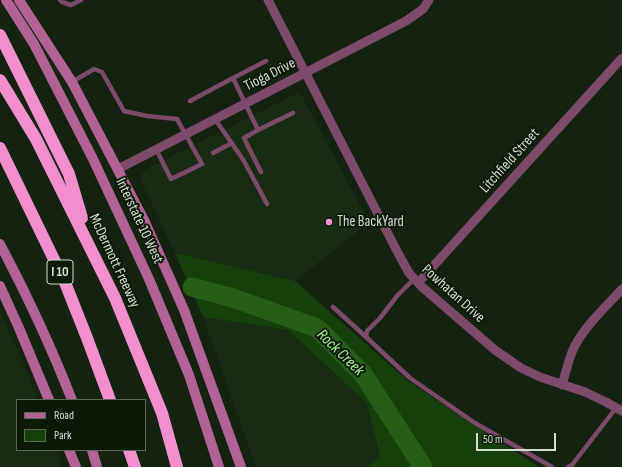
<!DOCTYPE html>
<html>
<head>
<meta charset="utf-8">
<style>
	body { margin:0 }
	#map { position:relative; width:622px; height:467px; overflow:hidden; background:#142310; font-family:"Sofia Sans Condensed",sans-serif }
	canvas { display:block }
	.legend { position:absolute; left:16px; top:399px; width:130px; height:52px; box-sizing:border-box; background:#0b1a07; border:1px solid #5b6858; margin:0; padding:5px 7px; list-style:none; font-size:12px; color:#d3ded1 }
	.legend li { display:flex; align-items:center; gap:8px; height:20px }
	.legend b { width:20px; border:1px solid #5b6858 }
	.scale { position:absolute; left:476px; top:433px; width:80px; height:18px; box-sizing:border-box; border:2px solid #d3ded1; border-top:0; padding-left:5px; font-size:12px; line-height:14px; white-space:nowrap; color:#d3ded1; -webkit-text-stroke:3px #0b1a07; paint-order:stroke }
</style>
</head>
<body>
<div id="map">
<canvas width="622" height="467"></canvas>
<ul class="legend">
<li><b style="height:5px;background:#b26295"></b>Road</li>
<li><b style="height:11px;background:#16400b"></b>Park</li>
</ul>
<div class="scale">50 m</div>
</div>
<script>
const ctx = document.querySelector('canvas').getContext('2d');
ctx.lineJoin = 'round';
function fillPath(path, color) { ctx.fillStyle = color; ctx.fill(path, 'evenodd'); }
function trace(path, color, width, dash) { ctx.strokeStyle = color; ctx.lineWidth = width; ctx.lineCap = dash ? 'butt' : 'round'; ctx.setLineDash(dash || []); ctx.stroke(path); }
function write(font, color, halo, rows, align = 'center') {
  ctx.font = font + ' "Sofia Sans Condensed",sans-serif'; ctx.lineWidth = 4; ctx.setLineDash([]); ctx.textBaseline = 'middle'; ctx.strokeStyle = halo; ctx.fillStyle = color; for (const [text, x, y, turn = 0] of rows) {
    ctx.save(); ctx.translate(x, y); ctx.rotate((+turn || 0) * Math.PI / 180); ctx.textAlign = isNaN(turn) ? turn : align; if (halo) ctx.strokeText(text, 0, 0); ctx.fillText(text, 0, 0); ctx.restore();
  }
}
fillPath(new Path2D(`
	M297,93L301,94L369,222L295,281L175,253L141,181V176L145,170Z
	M0,311L25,367L37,400H17V450H56L62,467H0Z
	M203,317L288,330L367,403L380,456L369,467H256Z`), '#182c13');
fillPath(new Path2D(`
	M175,253L295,281L408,381L539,467H369L380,456L367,403L288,330L203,317Z`), '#16400b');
trace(new Path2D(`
	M192,287L233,298L317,328L363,374L423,467`), '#265e17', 19);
trace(new Path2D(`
	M60,0L62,2L71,5L81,0
	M233,78L266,61
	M72,82L94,69L102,72L124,111L147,116L177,119L202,164L171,179L156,149
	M190,101L233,78L258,130L244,138L261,172
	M215,119L244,161L267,204
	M258,130L293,113
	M213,153L232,143
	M414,279L397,296L380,318L367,331L366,337L410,378L475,423L552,467
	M333,307L366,337
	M568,467L572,465L616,408`), '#7d4a6a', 4.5);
trace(new Path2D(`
	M268,0L398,253L409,273L422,287L495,350L521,368L540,377L585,392L606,402L622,411
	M118,169L406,21L423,9L429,0
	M418,283L622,58
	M562,385C565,374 568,363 572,352C582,328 605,308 622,289`), '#7d4a6a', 9);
trace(new Path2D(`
	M6,0L34,44L93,159L149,279L189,375L219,467
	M19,0L72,82L144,220L184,310L241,467
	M0,244C27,295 51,346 72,400
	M0,286L19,328L49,400
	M69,450L76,467
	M92,450L97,467`), '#b26295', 10);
trace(new Path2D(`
	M0,35L69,174L82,218
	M0,80L36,139L115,298L162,413L177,467
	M0,148L64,280L87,338L110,400
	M129,450L135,467`), '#f38fce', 12);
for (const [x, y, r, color] of [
	[329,222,4,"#f690d0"]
]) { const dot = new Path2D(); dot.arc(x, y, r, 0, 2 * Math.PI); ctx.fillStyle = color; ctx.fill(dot); trace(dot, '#0b1a07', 1.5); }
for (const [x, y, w] of [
	[60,272,26]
]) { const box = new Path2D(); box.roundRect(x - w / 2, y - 12, w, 24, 3); ctx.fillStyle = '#0b1a07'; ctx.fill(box); trace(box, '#d3ded1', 1); }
write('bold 14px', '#d3ded1', null, [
	["I 10",60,272]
]);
write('15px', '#d3ded1', '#0b1a07', [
	["Tioga Drive",270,75,-27],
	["Litchfield Street",510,161,-48],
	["Interstate 10 West",139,221,65],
	["McDermott Freeway",114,261,65],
	["Powhatan Drive",453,294,42]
]);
write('15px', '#d3ded1', '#0b1a07', [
	["The BackYard",337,222]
], 'left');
write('italic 16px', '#a4f293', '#0b1a07', [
	["Rock Creek",340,353,44]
]);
</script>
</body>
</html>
